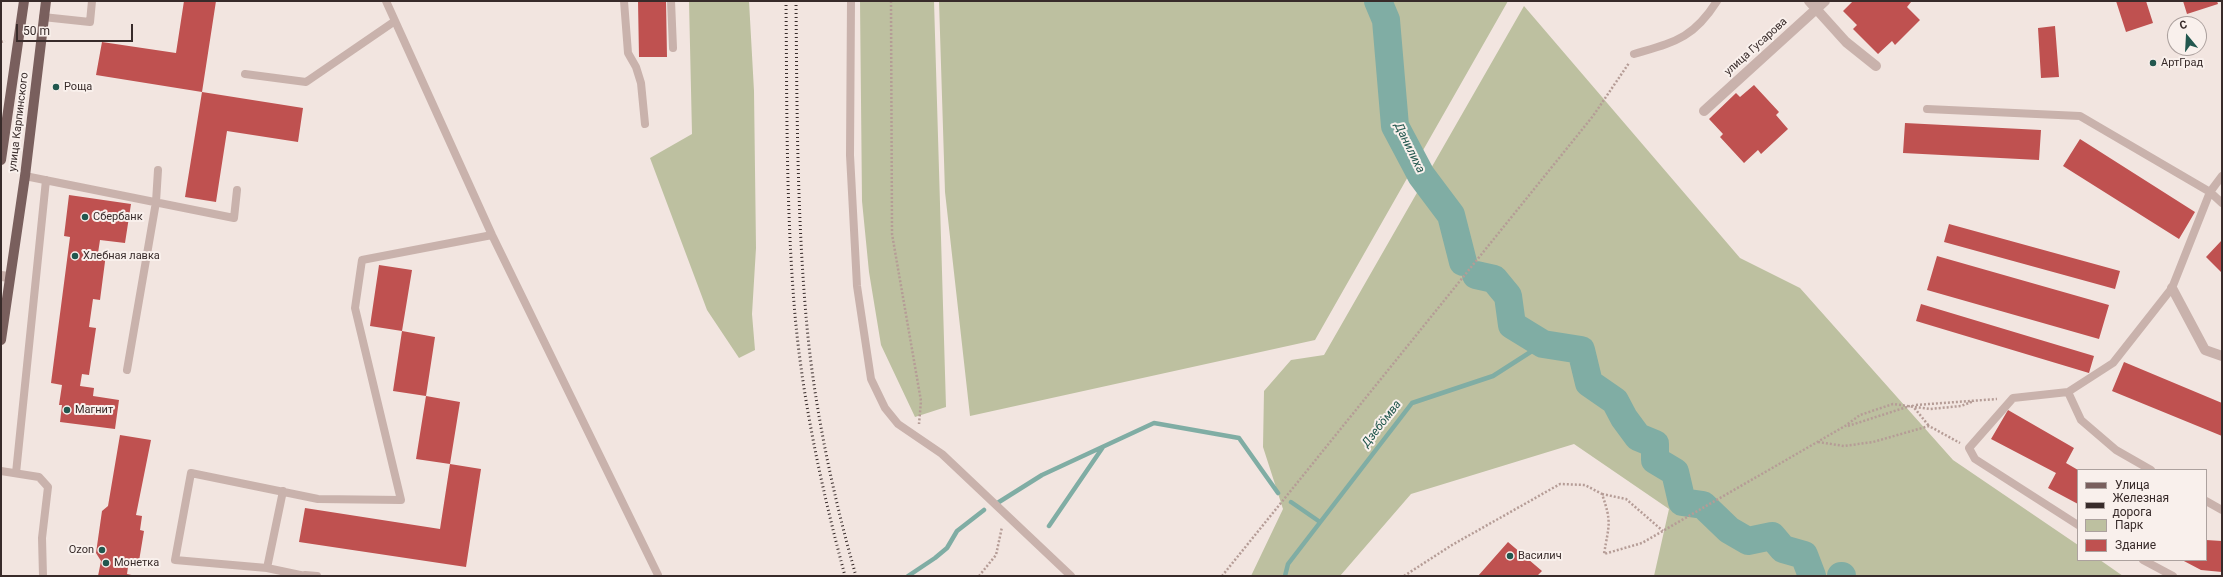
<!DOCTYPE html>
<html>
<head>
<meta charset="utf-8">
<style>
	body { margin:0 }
	#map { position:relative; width:2223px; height:577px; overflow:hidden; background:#f2e5e0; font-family:Roboto,sans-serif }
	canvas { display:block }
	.frame { position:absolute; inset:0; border:2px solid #382b2a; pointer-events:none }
	.legend { position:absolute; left:2077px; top:469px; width:130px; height:92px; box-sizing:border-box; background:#f9f0ec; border:1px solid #aca19e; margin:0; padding:5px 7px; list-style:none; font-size:12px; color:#382b2a }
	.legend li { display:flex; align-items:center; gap:8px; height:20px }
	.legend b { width:20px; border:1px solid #aca19e }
	.north { position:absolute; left:2167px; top:16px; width:40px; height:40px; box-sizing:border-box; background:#f9f0ec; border:1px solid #aca19e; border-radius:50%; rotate:342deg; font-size:11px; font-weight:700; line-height:16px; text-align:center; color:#382b2a }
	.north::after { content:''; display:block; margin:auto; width:14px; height:18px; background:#22574e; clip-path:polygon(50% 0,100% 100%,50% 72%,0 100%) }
	.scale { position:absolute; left:16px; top:24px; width:117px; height:18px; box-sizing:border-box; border:2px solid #382b2a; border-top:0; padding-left:5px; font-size:12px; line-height:14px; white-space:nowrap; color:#382b2a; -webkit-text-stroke:3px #f9f0ec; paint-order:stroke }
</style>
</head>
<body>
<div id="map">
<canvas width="2223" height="577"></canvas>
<div class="frame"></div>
<ul class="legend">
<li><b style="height:5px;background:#795f5d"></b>Улица</li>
<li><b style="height:5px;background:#382b2a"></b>Железная дорога</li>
<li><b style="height:11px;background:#bdc0a0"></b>Парк</li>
<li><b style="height:11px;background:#bf5150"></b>Здание</li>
</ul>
<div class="north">С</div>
<div class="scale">50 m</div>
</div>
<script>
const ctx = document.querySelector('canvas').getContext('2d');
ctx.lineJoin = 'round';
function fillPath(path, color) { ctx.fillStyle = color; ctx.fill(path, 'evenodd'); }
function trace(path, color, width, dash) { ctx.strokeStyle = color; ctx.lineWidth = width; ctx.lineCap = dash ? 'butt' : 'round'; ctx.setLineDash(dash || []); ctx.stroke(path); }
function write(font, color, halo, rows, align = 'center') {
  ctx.font = font + ' Roboto,sans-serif'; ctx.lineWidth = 4; ctx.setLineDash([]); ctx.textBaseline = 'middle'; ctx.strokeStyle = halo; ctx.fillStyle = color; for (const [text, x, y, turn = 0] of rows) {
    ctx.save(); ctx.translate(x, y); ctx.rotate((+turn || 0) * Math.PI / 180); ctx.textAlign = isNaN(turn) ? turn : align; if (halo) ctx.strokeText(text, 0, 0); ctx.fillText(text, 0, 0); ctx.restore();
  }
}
fillPath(new Path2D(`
	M689,1H749L754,91L756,248L752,314L755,350L739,358L707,310L650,158L692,134Z
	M860,1H934L946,407L915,417L881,345L869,272L862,201Z
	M939,1H1508L1315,340L970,416L945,192Z
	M1524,6L1740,258L1800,288L1953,460L2078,545V560H2100L2123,576H1654L1669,509L1574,444L1411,494L1340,576H1251L1283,509L1263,447L1264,391L1291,360L1324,355Z`), '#bdc0a0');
trace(new Path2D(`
	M999,502L1042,475L1154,423L1239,438L1278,493
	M1291,502L1320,522
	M1049,526L1103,447
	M908,576L935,558L947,548L957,531L984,510
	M1285,576L1288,564L1412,403L1493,376L1543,344`), '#80ada4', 4.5);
trace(new Path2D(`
	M1378,1L1386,20L1395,126L1421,175L1451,215L1463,262
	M1476,275L1494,279L1508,296L1512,325L1543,344L1581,350L1589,383L1615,401L1624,418L1638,437L1655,444V460L1675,472L1682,502L1703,505L1729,530L1748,541L1772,536L1783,549L1804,555L1812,576
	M1841,576H1842`), '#80ada4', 28);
fillPath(new Path2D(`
	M184,1H216L202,92L96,75L102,42L176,53Z
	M638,1H666L667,57H639Z
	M1853,1H1910L1911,2L1907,7L1920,20L1895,45L1892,41L1878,54L1853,29L1857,25L1843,11Z
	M2116,1H2146L2153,23L2126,32Z
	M2183,1H2217L2218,4L2187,14Z
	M2055,26L2059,77L2041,78L2038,28Z
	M1754,85L1779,112L1776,115L1788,129L1761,154L1758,150L1744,163L1720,137L1723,134L1709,119L1736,93L1740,97Z
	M202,92L303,108L298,142L227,131L216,202L185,197Z
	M1905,123L2041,130L2039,160L1903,153Z
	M2080,139L2195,212L2179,239L2063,166Z
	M69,195L131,204L125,243L100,240L98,253L106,254L100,300L93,299L89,327L96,328L89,375L82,374L80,386L94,388L93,396L119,400L115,429L60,422L62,405H59L62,385L51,383L70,237L64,236Z
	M1949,224L2120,271L2115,289L1944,242Z
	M2222,240V273L2206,257Z
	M1937,256L2109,305L2099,339L1927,290Z
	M379,265L412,270L402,331L370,326Z
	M1921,304L2094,356L2089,373L1916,321Z
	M402,331L435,337L426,396L393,391Z
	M2124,362L2222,403V436L2112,391Z
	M426,396L460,402L450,464L481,469L466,567L299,542L305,508L440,529L450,464L416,459Z
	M2008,410L2074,448L2066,463L2078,470V504L2048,488L2056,473L1991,439Z
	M120,435L151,440L136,515L142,516L140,530L144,531L139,561L129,560L127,574L136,576H98L101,561L96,553L102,511L108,506Z
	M2206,540L2222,541V572L2201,570L2182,560H2206Z
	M1508,542L1542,571L1537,576H1478Z`), '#bf5150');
trace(new Path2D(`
	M891,1L892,234L921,401L919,424
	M1,42L5,41
	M1912,405L1929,426
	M1916,405L1997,399
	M1848,426L1910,406
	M1818,442L1844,446L1873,442L1929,426L1960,443
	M1602,494L1626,499L1663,531
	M979,576L996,555L1002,527
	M1222,576L1593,116L1629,63
	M1404,576L1452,545L1560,484L1585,485L1602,494C1612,523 1609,524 1604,554L1642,543L1845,426L1860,415L1893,404L1930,409L1961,406L1974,401`), '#b59c96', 2.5, [2, 2]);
trace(new Path2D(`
	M386,1L492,235L658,575
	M624,1L628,53L636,67L641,83L645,124
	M671,1L673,48
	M851,1L850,155L857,286L871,379L885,408L898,424L942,454L1071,576
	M43,17L90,22L92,1
	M1634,54C1674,42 1693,39 1717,1
	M245,74L306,82L395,21
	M1927,109L2080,116L2210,192L2222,203
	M25,176L234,218L237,190
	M127,370L156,202L158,170
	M2068,392L2081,420L2116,450L2151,470
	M1,471L39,477L48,487L42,538L43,576
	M16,473L46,180
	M2206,501L2222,510
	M2078,525L1975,459L1969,448L2013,398L2068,392L2113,363L2172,288L2210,192L2222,176
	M2143,560L2173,576
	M267,568L283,491
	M305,575L317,576
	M305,576L267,568L175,560L191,473L318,499L401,500L355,308L362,260L492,235`), '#c9b2ac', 8);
trace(new Path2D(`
	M1809,1L1846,42L1876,66
	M1704,111L1825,1
	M1,276L10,277
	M2172,288L2205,350L2222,356`), '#c9b2ac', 10);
trace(new Path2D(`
	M1,160L24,1
	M1,340L25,176L46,1`), '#795f5d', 10);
trace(new Path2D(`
	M786,1C787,106 786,211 795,315C803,403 822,490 845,576
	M796,1C797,110 797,219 807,327C815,411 833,495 856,576`), '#382b2a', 3, [1, 3]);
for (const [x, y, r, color] of [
	[2153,63,4,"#22574e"],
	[56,87,4,"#22574e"],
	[85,217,4,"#22574e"],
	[75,256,4,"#22574e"],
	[67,410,4,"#22574e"],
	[102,550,4,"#22574e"],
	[1510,556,4,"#22574e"],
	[106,563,4,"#22574e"]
]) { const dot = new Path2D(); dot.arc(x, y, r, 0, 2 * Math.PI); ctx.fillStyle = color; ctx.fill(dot); trace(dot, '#f9f0ec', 1.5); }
write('11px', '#382b2a', '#f9f0ec', [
	["улица Гусарова",1756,47,-42],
	["улица Карпинского",19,122,-83]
]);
write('11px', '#382b2a', '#f9f0ec', [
	["АртГрад",2161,63],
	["Роща",64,87],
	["Сбербанк",93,217],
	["Хлебная лавка",83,256],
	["Магнит",75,410],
	["Ozon",94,550,"right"],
	["Василич",1518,556],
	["Монетка",114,563]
], 'left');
write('italic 12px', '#22574e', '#f9f0ec', [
	["Данилиха",1409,148,64],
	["Дзебӧмва",1382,424,-52]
]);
</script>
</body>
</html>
